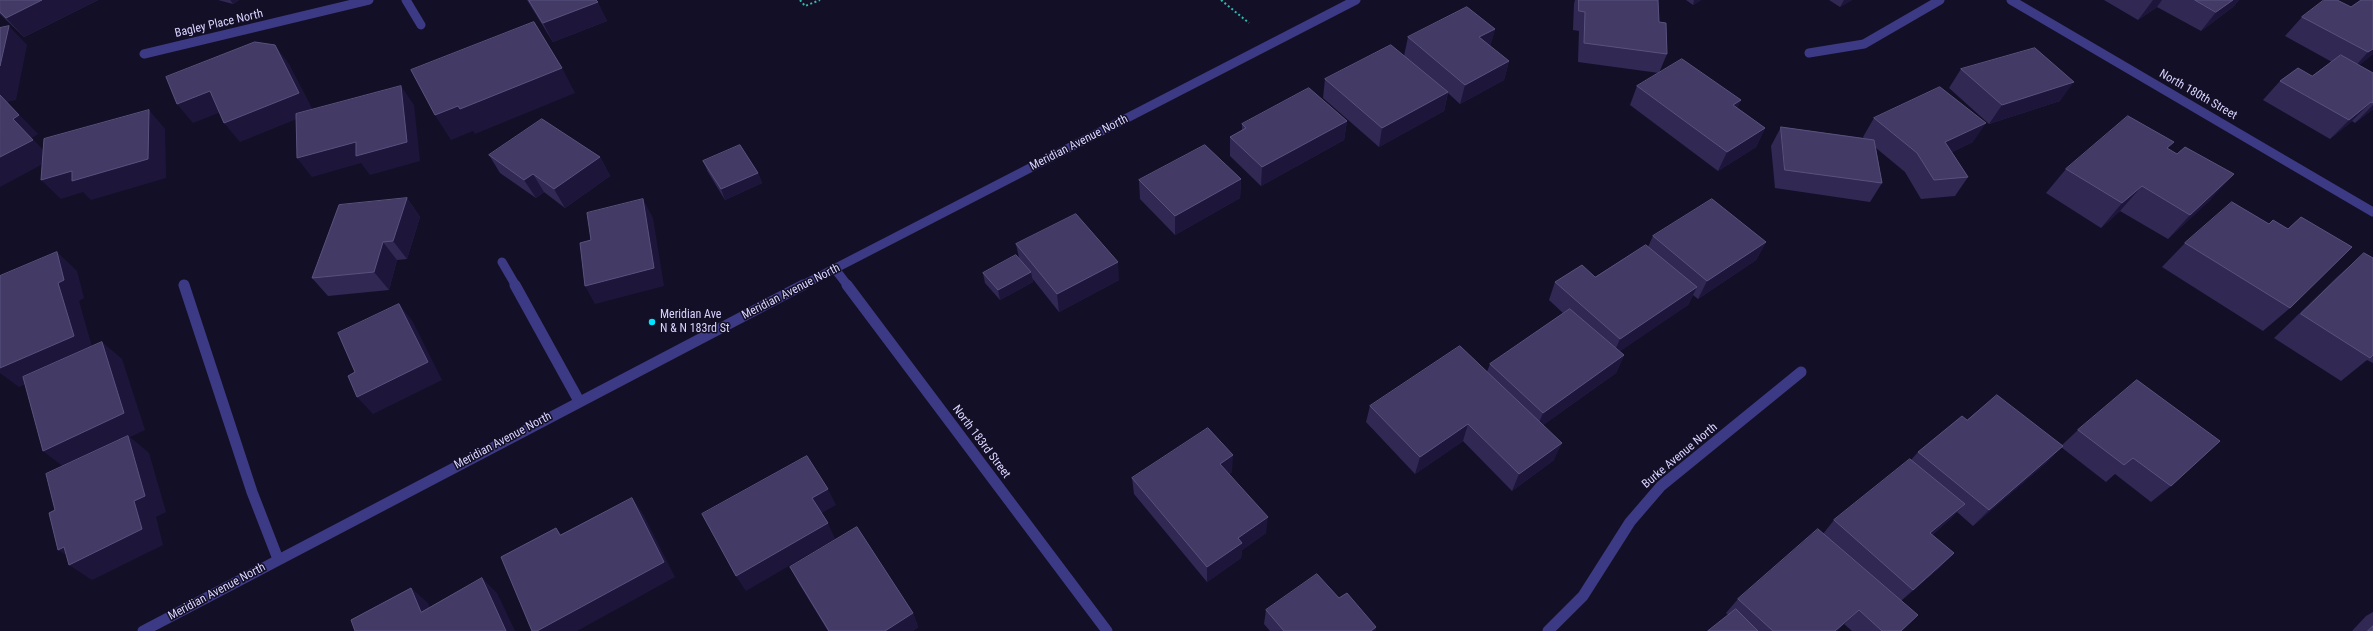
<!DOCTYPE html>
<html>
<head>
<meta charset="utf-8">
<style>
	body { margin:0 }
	canvas { display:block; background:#130f26 }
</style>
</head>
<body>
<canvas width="2373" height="631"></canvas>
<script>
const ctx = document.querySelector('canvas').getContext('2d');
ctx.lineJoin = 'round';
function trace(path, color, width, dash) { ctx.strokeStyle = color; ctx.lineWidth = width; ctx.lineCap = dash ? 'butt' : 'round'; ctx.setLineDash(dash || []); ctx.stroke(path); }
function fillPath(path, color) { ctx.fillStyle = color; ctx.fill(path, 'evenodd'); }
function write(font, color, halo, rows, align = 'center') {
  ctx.font = font + ' "Roboto Condensed",sans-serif'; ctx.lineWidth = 3; ctx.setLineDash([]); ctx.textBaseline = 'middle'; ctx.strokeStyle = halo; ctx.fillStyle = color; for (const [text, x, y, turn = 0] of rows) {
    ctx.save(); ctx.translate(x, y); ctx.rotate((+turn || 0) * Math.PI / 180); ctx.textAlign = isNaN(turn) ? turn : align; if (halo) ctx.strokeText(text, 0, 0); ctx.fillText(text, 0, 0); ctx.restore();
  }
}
trace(new Path2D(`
	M800,0L805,6L820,0
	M1221,0L1249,23`), '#2fb8b0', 2, [2, 2.5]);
trace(new Path2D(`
	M184,285V286`), '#3d3a85', 9);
trace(new Path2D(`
	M184,285L252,492L278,559`), '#3d3a85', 11);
trace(new Path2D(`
	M406,0L421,25
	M2011,0L2373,212
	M1809,53L1864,44L1940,0
	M144,54L369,0
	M502,262L516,286
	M835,269L848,286`), '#3d3a85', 9);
trace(new Path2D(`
	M515,285L579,401
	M847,285L1107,631
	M1548,631L1583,596L1630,522L1661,486L1801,372`), '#3d3a85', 11);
trace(new Path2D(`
	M801,286L1356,0`), '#3d3a85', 9);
trace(new Path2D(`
	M143,631L803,285`), '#3d3a85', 11);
fillPath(new Path2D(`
	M0,0H98L24,37L0,14Z
	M218,0H239L233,4Z
	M527,0H596L607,21L553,42Z
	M1575,0H1658L1659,22L1667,54L1659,73L1578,62L1579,31L1573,30L1574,4Z
	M1686,0H1701L1693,5Z
	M1829,0H1852L1840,7Z
	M2104,0H2239L2233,7L2201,31L2157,7L2138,20Z
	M2351,7L2373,54L2359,65L2373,73V109L2355,123L2352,121L2330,139L2263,100L2280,81L2312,76L2332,62L2285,36L2302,17Z
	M1495,29L1490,46L1509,61L1504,80L1460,104L1448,93L1444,111L1379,147L1323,98L1325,79L1404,56L1408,37Z
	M1961,69L2060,101L1989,124L1949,88Z
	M1637,86L1741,100L1737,108L1765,128L1756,147L1718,171L1630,105Z
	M1874,118L1973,142L1952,152L1968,177L1955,196L1921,199L1905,172L1876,148L1882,183L1870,202L1775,188L1771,146L1781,127L1864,138L1863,137Z
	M1347,121L1344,140L1261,186L1230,156V137L1242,131V124Z
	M2168,149L2211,199L2168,239L2120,211L2101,228L2046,193L2066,169Z
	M489,155L600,157L610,176L565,208L544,192L536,198L500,173Z
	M703,161L758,173L762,183L725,200L708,172Z
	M1241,179L1240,198L1175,235L1140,199L1139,180Z
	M407,198L420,217L407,259L397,260L389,290L328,296L312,278Z
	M2269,224L2288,229L2290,308L2263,331L2162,267L2185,243Z
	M1653,236L1766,242L1756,260L1698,299L1693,295L1688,305L1619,351L1624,355L1616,373L1543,425L1554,460L1512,491L1463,441L1415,474L1366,422L1370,406L1487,372L1490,364L1563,313L1549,300L1555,282L1595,277L1648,247Z
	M1016,244L1119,280L1059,312L1032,278L1033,282L1000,300L985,283L983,273L1019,258Z
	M2364,253L2373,258V363L2367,360L2341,381L2274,338L2337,277Z
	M2137,380L2171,486L2151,502L2115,474L2106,482L2061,447L2046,463L1973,526L1957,512L1949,520L1932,535L1954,553L1938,569L1901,601V631H1852L1844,624L1837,631H1708L1728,615L1726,613L1738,599L1823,534L1834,520L1911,460L1918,452L1967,420L2062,445L2078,430Z
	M1232,472L1229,474L1266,533L1242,550L1241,558L1207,582L1134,494L1132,478Z
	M790,567L913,613L918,627L913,631H828L798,582Z
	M1339,598L1376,627L1375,631H1270L1264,624L1266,610Z
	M2373,612V631H2352L2366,616Z`), '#312854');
fillPath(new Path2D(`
	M42,0H98L24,37L6,18Z
	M230,0H239L233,4Z
	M1694,0H1701L1693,5Z
	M1844,0H1852L1840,7Z
	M2153,0H2162L2157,7L2138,20Z
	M2233,0H2239L2233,7L2201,31L2216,12Z
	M598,2L607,21L553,42L543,23Z
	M9,26L27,45L16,100L7,102L38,134L32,138L52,159L0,187V157L13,119L0,103V66Z
	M1495,29L1490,48L1479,37Z
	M275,45L289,64L314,112L240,142L224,123Z
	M2373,49V54L2350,72L2368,52Z
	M1509,61L1504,80L1460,104L1465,85Z
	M562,68L575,93L475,134L473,131L451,140L435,115Z
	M2074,82L2060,101L1989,124L2002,105Z
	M401,86L414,105L420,161L370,175L361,163L312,177L297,158L356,142Z
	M210,91L226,110L193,123L177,104Z
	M1448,92L1444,111L1379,147L1382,128Z
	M1741,100L1732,119L1733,105Z
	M2371,102L2352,121L2330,139L2349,120Z
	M2373,105V109L2355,123Z
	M149,110L165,129L166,178L91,200L83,192L61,199L41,180Z
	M1347,121L1344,140L1261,186L1262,167Z
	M1986,123L1973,142L1933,161L1945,142Z
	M1765,128L1756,147L1718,171L1727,152Z
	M600,157L610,176L565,208L554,189Z
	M758,173L762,183L725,200L721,189Z
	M533,174L544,192L536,198L524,180Z
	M2234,174L2211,199L2168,239L2190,215Z
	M1241,179L1240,198L1175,235V216Z
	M2142,186L2120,211L2101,228L2122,203Z
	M407,198L420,217L407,259L393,241Z
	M643,199L653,218L664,286L595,304L585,286Z
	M383,242L397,260L389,290L374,272Z
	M1766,242L1756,260L1698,299L1707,281Z
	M57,252L77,271L84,298L79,301L94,354L19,387L0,373V368Z
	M1118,262L1119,280L1059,312L1057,294Z
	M1031,272L1033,282L1000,300L998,290Z
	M1697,287L1688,305L1612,357L1620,339Z
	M399,304L413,322L442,380L373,414L357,397Z
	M102,342L122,359L145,430L130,437L149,453L166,512L156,517L163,545L92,580L69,565L76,561L58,550L65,468L43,451Z
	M1624,355L1616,373L1536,430L1543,413Z
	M1468,424L1463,441L1415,474L1420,457Z
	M1562,443L1554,460L1512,491L1519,474Z
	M2063,446L2046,463L1973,526L1989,510Z
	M1233,455L1232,472L1219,480L1220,464Z
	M828,489L836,505L820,514L812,498Z
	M632,498L643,514L675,577L577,631H537Z
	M1965,504L1949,520L1915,549L1930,533Z
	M1268,517L1266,533L1242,550L1241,558L1207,582V567L1238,538Z
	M828,523L835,539L746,591L736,576Z
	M556,528L569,543L560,535Z
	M1954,553L1938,569L1897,604L1913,590Z
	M482,578L497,593L515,631H506Z
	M411,588L428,603L437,626L421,612Z
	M1859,610L1837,631H1835Z
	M913,613L918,627L913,631H885Z
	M1376,627L1375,631H1371Z`), '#1d163a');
const building = new Path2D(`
	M0,0H42L6,18L0,12Z
	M529,0H596L598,2L543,23Z
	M1579,0H1658L1659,22L1666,23L1667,54L1584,43L1585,12L1579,11Z
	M2195,0H2233L2216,12Z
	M2324,0H2337L2351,7L2361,0H2373V49L2368,52L2302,17Z
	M1467,7L1495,29L1479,37L1509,61L1465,85L1408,37Z
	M534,22L562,68L460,109L458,106L435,115L411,70Z
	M9,26L0,66V28Z
	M255,42L275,45L299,93L224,123L210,91L177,104L166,77Z
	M1391,45L1448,92L1382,128L1325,79Z
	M2035,48L2074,82L2002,105L1961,69Z
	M2341,55L2373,73V103L2371,102L2349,120L2280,81L2298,68L2312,76Z
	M1682,59L1741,100L1733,105L1765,128L1727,152L1637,86Z
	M401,86L407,142L356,156V142L297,158L296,114Z
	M1940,87L1986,123L1945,142L1968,177L1934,180L1917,153L1874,118Z
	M1309,88L1347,121L1262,167L1230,137L1246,128L1242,124Z
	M0,95L19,115L13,119L33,140L0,157Z
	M149,110L148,159L72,181V171L41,180L44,139Z
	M2128,116L2174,142L2167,148L2177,154L2185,147L2234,174L2190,215L2142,186L2122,203L2066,169Z
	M542,119L600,157L554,189L533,174L524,180L489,155Z
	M1781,127L1874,140L1882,183L1785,170Z
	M740,145L758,173L721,189L703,161Z
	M1205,145L1241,179L1175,216L1139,180Z
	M407,198L393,241L383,242L374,272L312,278L339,205Z
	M643,199L654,268L585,286L580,243L591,240L587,213Z
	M1712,199L1766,242L1707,281L1653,236Z
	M2232,202L2269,224L2273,220L2288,229L2301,217L2352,247L2290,308L2185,243Z
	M1076,214L1118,262L1057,294L1016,244Z
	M1646,245L1697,287L1620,339L1555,282L1582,265L1595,277Z
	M57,252L64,280L58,283L74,336L0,368V276Z
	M2364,253L2373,258V355L2370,358L2301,314Z
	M1016,255L1031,272L998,290L983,273Z
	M399,304L428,362L357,397L348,376L355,372L338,333Z
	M1570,309L1624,355L1543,413L1490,364Z
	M102,342L124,413L43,451L23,377Z
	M1460,346L1562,443L1519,474L1468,424L1420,457L1370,406Z
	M2137,380L2220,441L2171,486L2133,458L2124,465L2078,430Z
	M1997,395L2063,446L1989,510L1918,452L1962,416L1967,420Z
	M1208,428L1233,455L1220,464L1268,517L1238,538L1242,543L1207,567L1132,478Z
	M128,436L145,496L134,501L142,529L69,565L64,547L58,550L49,513L55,510L46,474Z
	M807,456L828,489L812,498L828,523L736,576L702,514Z
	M1910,459L1965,504L1930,533L1954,553L1913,590L1834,520Z
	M632,498L664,562L537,631H532L501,557L556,528L560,535Z
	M857,527L913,613L885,631H829L790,567Z
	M1818,529L1918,615L1901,631H1882L1859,610L1835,631H1773L1738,599Z
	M1317,574L1339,598L1347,593L1376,627L1371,631H1284L1266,610Z
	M482,578L506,631H355L351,620L411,588L421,612Z
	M1736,609L1758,631H1708Z
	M2373,626V631H2368Z`);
fillPath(building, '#433a66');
trace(building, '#5a527e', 1);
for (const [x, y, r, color] of [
	[652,322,4,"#00e5ff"]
]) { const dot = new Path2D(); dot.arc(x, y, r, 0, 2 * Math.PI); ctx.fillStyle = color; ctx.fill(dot); trace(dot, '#130f26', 1.5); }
write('12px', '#d9d4ff', '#130f26', [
	["Bagley Place North",219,24,-13],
	["North 180th Street",2198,95,30],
	["Meridian Avenue North",1079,143,-27],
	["Meridian Avenue North",791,292,-27],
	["Meridian Avenue North",503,441,-28],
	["North 183rd Street",981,442,53],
	["Burke Avenue North",1680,456,-40],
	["Meridian Avenue North",217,592,-28]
]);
write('12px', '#d9d4ff', '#130f26', [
	["Meridian Ave",660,315],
	["N & N 183rd St",660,329]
], 'left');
</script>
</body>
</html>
